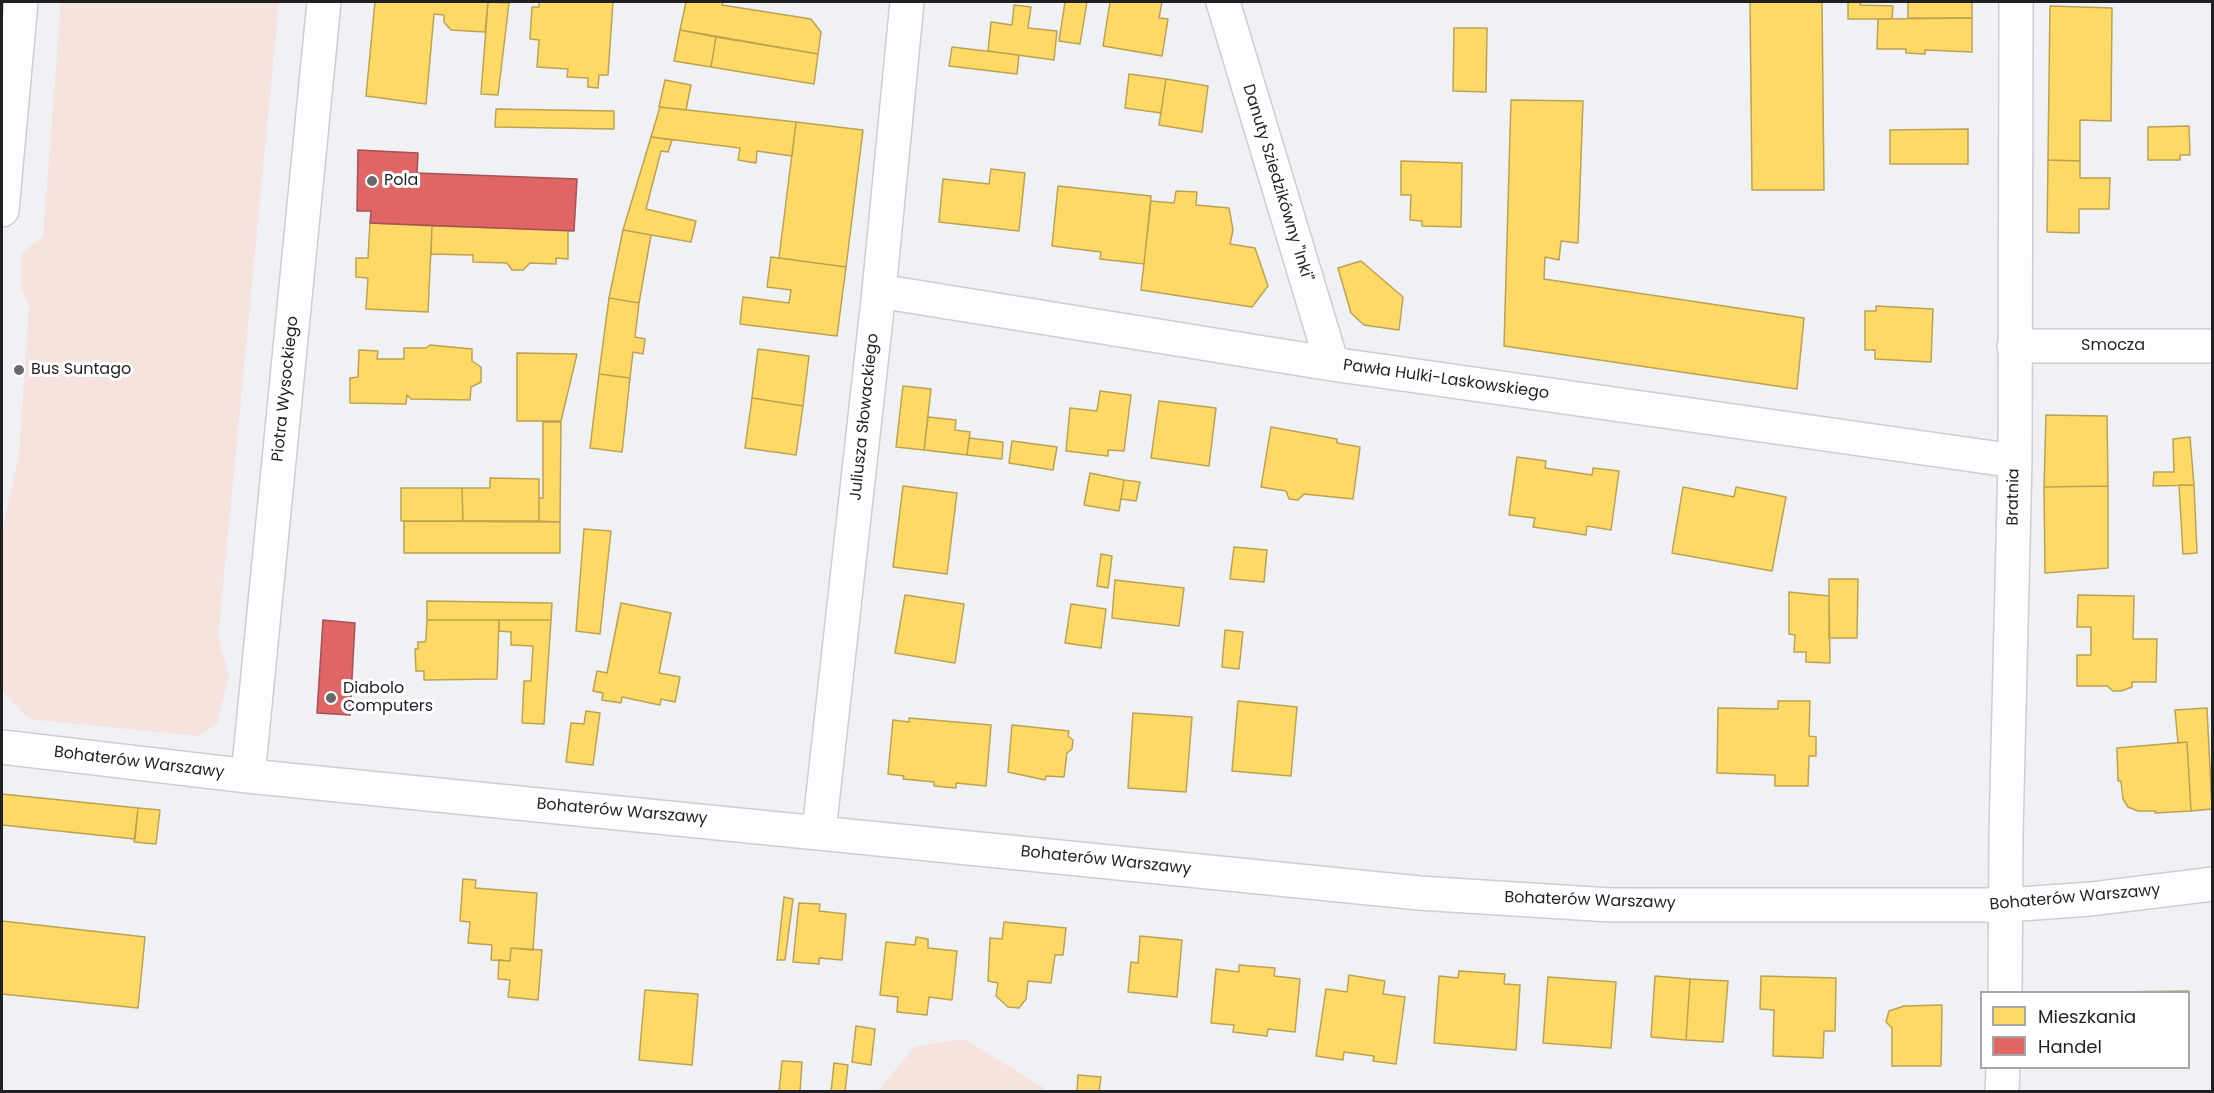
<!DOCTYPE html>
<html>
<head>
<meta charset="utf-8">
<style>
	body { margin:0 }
	#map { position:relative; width:2214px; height:1093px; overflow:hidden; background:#eff1f4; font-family:Poppins,sans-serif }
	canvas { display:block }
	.frame { position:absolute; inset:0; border:3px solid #1f2022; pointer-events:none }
	.legend { position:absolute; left:1980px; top:991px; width:210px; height:78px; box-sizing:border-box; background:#fff; border:2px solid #a5a6a7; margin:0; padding:8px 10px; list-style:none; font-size:18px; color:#1f2022 }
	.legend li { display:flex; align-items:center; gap:12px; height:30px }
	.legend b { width:30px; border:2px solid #a5a6a7 }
</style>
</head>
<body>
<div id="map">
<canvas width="2214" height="1093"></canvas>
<div class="frame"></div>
<ul class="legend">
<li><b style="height:16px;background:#ffd966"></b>Mieszkania</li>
<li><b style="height:16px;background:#e06666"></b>Handel</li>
</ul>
</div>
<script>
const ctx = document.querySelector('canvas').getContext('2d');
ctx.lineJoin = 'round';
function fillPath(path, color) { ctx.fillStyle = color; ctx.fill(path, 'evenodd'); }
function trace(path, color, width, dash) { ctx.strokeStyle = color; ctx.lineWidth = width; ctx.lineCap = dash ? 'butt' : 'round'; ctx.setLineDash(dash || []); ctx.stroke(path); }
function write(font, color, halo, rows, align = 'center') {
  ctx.font = font + ' Poppins,sans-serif'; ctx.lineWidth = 6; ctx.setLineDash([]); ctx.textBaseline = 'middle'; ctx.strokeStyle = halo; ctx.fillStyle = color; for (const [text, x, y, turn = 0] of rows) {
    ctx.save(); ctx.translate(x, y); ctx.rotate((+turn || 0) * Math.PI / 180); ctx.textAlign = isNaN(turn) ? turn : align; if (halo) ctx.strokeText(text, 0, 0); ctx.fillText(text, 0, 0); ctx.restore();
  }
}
fillPath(new Path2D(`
	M61,2H279L218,638L229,675L217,724L199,736L29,719L2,691V532L19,455L29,304L21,289L22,253L43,237Z
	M964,1039L1044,1088L1045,1091H878L914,1047Z`), '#f6e3dd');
const homes = new Path2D(`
	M375,2H488L485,32L451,30L444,22V15L434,14L426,104L366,96Z
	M488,2L509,3L498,95L481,94Z
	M539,2H613L608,75H599L598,88L588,87V78L567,77L568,69L537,67L539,40L530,39L532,7H539Z
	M686,2H723L722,5L811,19L821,32L818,54L680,30Z
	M1065,2H1087L1080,44L1059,41Z
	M1110,2H1162L1159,18L1168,19L1162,56L1103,46Z
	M1750,2H1822L1824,190H1752Z
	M1848,2H1861L1860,5L1893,6L1892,19H1848Z
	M1908,2H1972V18H1908Z
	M1014,5L1031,7L1028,28L1057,31L1054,60L988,51L991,22L1012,25Z
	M2050,6L2112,8L2111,121L2080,120V161L2048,160Z
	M1972,18V52L1925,50V54L1906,53V49H1877L1878,19Z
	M1454,28H1487L1486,92L1453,91Z
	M680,30L716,37L711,67L674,61Z
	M716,37L818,54L814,84L711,67Z
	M952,47L1019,55L1017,74L949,66Z
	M1129,74L1166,79L1161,113L1125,108Z
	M1166,79L1208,86L1202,132L1159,125Z
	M665,80L691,85L686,110L659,107Z
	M1511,100L1583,101L1578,243L1561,241L1559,260L1545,257L1544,279L1804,318L1797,389L1504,346Z
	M660,107L796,122L792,156L757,151L756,163L738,160L740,148L651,137Z
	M496,109L614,111V129L495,127Z
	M796,122L863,130L846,267L779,258Z
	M2189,126L2190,155H2180V160H2148V127Z
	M1968,129V164H1890V130Z
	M651,137L672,140L668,152L661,151L646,209L696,221L691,242L623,230Z
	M2048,160L2080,161V178H2110L2109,209H2079V233L2047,232Z
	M1401,161L1462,163L1461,227L1422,226V221L1410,220L1411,195H1401Z
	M991,169L1025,173L1019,231L939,222L943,179L989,184Z
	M1058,186L1151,196L1144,264L1100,259L1101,252L1052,246Z
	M1176,191L1197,192L1196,205L1229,208L1233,230L1230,244L1255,248L1268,286L1252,307L1141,290L1151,201L1174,203Z
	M370,223L432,226L428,312L366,309L368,278L356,277V258H368Z
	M432,226L568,230V259L556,258V264L530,263L523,270H512L507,263L473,262V255L431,254Z
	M623,230L651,235L639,303L609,298Z
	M771,257L846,267L837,336L740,324L743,297L789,303L791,290L767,287Z
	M1361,261L1403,297L1399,330L1364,325L1351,313L1338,268Z
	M609,298L639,303L635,337L645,339L643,354L633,352L630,378L599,374Z
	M1876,306L1933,309L1931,362L1875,359V350H1865V311H1876Z
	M430,345L472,349V361L481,367V382L471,387L470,400L411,399L407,395L406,404L350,403V378L358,377L359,350L378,351L377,359H404V348H426Z
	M758,349L809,356L803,406L752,398Z
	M517,353L577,354L561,421H517Z
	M599,374L630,378L622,452L590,448Z
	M903,386L931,389L924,450L896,447Z
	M1100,391L1131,395L1124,451L1108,450V456L1066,451L1070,408L1097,411Z
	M752,398L803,406L796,455L745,448Z
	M1159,401L1216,408L1209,466L1151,458Z
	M2046,415L2107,416L2108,486L2044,487Z
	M928,417L956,420L955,430L970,432L967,455L924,450Z
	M543,422H561L560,522L539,521V498H543Z
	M1271,427L1337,439V443L1360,447L1353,499L1304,494L1298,500L1289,499L1286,491L1261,487Z
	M2190,437L2194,485L2153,486L2154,472H2174L2173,439Z
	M969,438L1003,442L1002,459L967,455Z
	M1012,441L1057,447L1053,470L1009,463Z
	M1517,457L1546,461L1545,468L1592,475L1593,468L1619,471L1611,530L1587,526L1586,535L1533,527L1535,518L1509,515Z
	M1090,473L1124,480L1119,511L1084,505Z
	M490,478L539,479V521H463L462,488H490Z
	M1124,480L1140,482L1136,501L1121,499Z
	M2179,485H2194L2197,553L2183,554Z
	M903,486L957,493L947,574L893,567Z
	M2108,486V568L2045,573L2044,487Z
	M1683,487L1734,497L1736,487L1786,497L1772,571L1672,553Z
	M401,488H462L463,521H401Z
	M404,521L560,522V553H404Z
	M584,529L611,531L600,634L576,631Z
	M1234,547L1267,550L1264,582L1230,579Z
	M1101,554L1112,556L1108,588L1097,586Z
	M1829,579H1858L1857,638H1829Z
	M1115,580L1184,588L1179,626L1112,618Z
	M1789,592L1829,596L1830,663L1806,662V652H1794L1795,635L1789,634Z
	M905,595L964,604L955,663L895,653Z
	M2078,595L2134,596L2133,639H2157L2156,682H2132V687L2121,691H2113L2107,686H2077V655H2091V627H2077Z
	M427,601L552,603L551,620H427Z
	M621,603L671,613L659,673L680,677L675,702L661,699L660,705L622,697L621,703L602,700L603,693L593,691L597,671L607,673Z
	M1071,604L1106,609L1101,648L1065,643Z
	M427,620H499L497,679L424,680V671H416L415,649H418V642H425L426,639Z
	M499,620H551L544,724L522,723L524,681H531L533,646L511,645V632L499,631Z
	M1225,630L1243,632L1239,669L1222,667Z
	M1238,701L1297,707L1291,776L1232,771Z
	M1778,701H1810L1809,736L1816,737V756H1809L1808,786H1775V775L1717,773L1718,708L1778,709Z
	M2207,708L2212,809L2191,811L2187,742L2178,743L2175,710Z
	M586,711L600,713L593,765L566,762L571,723L584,724Z
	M1133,713L1192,717L1186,792L1128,788Z
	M909,718L991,725L986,786L956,783V788L934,786V782L903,779L904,776L888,774L893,720L909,722Z
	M1012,725L1069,731L1068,736L1073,740L1072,749L1067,753L1064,777L1046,776L1045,780L1008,772Z
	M2187,742L2191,811L2155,813V811H2138L2128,807L2123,799L2121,781H2118L2117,748Z
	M2,794L138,808L135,839L2,825Z
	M138,808L160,810L156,844L134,842Z
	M463,879L476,880L475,888L537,893L533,950L511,948L510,961L491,960L492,945L468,943L470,922L460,921Z
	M784,897L793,899L785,960H777Z
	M799,903L820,904L819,911L846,914L842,960L819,958V964L793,962Z
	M2,921L145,937L138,1008L2,994Z
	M1004,922L1066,928L1063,955H1055L1051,983L1028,981L1026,999L1019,1008L1008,1007L996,996L998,983L988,981L990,938L1002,939Z
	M1140,936L1182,940L1177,997L1128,992L1131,962L1138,963Z
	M916,937L928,939V948L957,951L952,1000L929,997L927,1015L897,1012L898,997L880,995L886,942L915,945Z
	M511,948L542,950L538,1000L508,997L510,980L498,979L499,960L510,961Z
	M1239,965L1275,968L1274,976L1300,979L1295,1032L1268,1029L1267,1036L1233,1032L1234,1025L1211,1023L1216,969L1239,972Z
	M1459,971L1505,974L1504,984L1520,985L1516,1050L1434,1043L1439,976L1458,978Z
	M1349,975L1385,981L1383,994L1405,997L1396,1064L1373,1061L1374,1056L1344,1052L1343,1060L1316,1056L1326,989L1347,992Z
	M1655,976L1690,979L1686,1040L1651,1037Z
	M1761,976L1836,978L1835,1031H1824L1823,1058L1773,1056L1774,1010L1760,1009Z
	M1548,977L1616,982L1611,1048L1543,1043Z
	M1690,979L1728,981L1723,1042L1686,1040Z
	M645,990L698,994L692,1065L639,1060Z
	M2188,991V992H2115Z
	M1942,1005L1941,1066H1892V1028L1886,1022L1889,1011L1904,1006Z
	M856,1026L875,1029L871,1065L852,1062Z
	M782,1061L802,1062L800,1092H779Z
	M834,1063L848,1065L845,1092H831Z
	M1078,1075L1101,1077L1099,1092H1077Z`);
fillPath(homes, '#ffd966');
trace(homes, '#bca252', 1.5);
const shops = new Path2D(`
	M358,150L418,153L417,173L577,179L574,231L370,223L371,211H357Z
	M323,620L355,623L350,715L317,713Z`);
fillPath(shops, '#e06666');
trace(shops, '#a65152', 1.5);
const minor = new Path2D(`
	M1223,2L1332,364
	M2,210L21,2
	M879,291L1332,364L2015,461
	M2014,346H2212
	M2,747L248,776L1419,893L1611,905H2006L2091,899L2212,884
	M248,776L324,2
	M819,831L879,291L907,2
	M2005,992L2006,834L2015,461L2016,2
	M2002,1092L2003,1068`);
trace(minor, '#cdced1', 36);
trace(minor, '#fdfdfd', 33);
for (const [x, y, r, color] of [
	[372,181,6,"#68696c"],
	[19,370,6,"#68696c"],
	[331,698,6,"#68696c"]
]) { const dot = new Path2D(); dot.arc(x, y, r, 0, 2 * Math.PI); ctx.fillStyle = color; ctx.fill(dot); trace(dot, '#fff', 2); }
write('16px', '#1f2022', '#fff', [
	["Pola",384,181],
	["Bus Suntago",31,370],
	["Diabolo",343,689],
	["Computers",343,707]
], 'left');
write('16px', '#1f2022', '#fff', [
	["Danuty Sziedzikówny \"Inki\"",1277,183,73],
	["Smocza",2113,346],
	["Pawła Hulki-Laskowskiego",1446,380,8],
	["Piotra Wysockiego",286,389,-84],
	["Juliusza Słowackiego",865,417,-84],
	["Bratnia",2014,497,-89],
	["Bohaterów Warszawy",139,763,7],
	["Bohaterów Warszawy",622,812,5],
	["Bohaterów Warszawy",1106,861,6],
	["Bohaterów Warszawy",2075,898,-5],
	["Bohaterów Warszawy",1590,901,2]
]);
</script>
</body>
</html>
